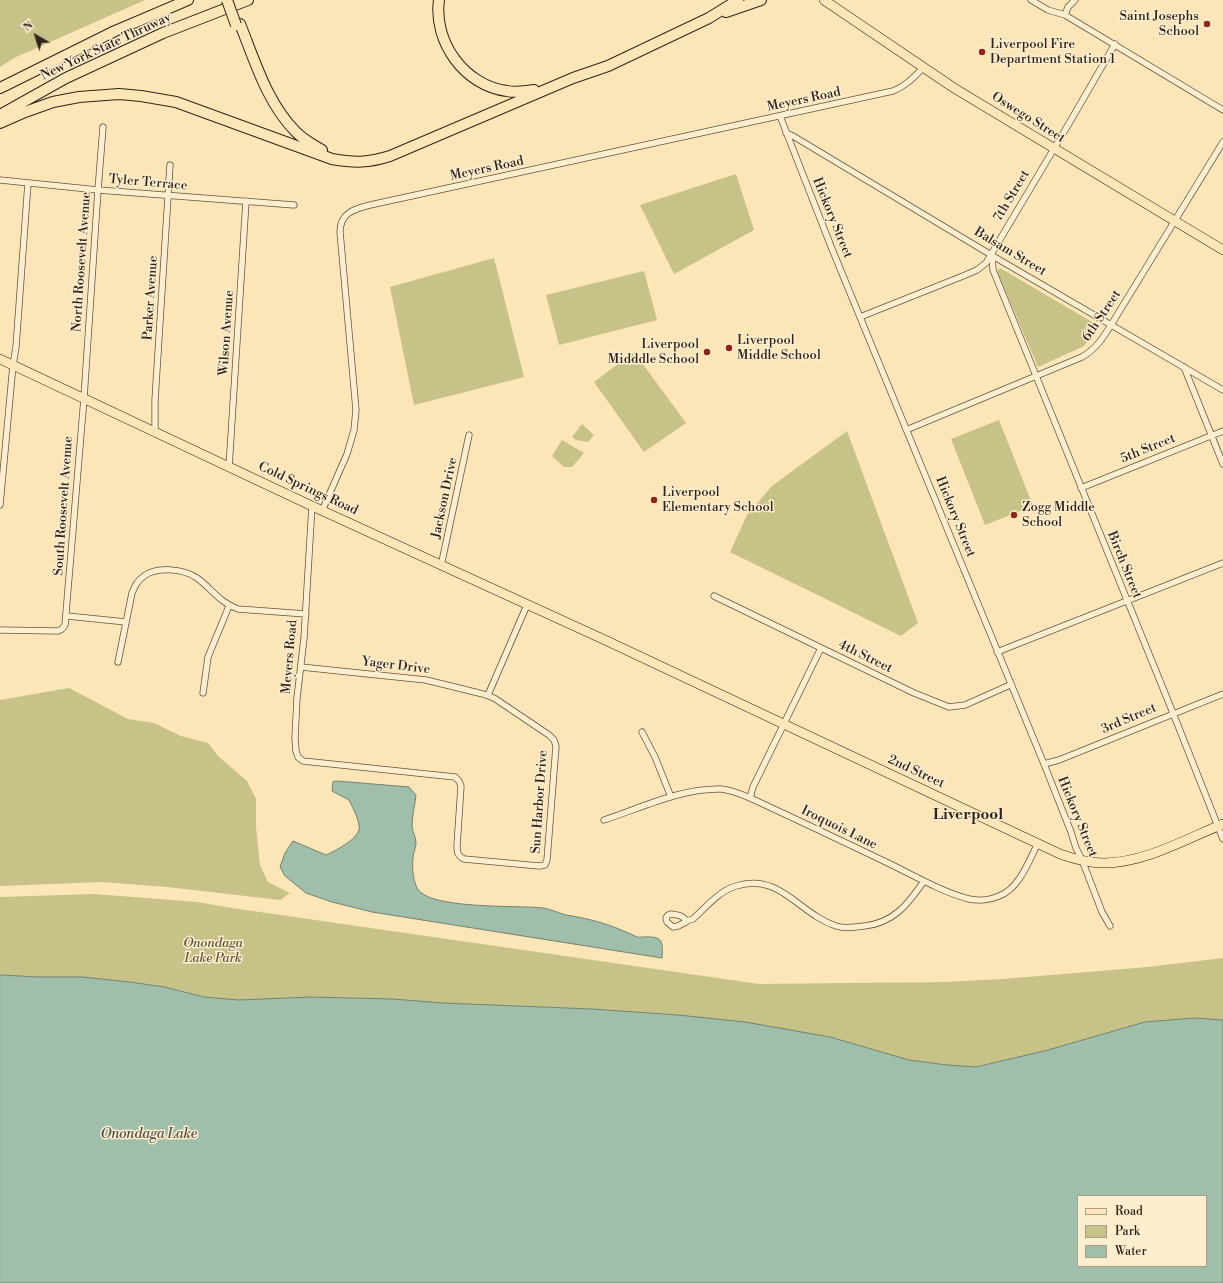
<!DOCTYPE html>
<html>
<head>
<meta charset="utf-8">
<style>
	body { margin:0 }
	#map { position:relative; width:1223px; height:1283px; overflow:hidden; background:#fce5b6; font-family:"Libre Bodoni",serif }
	canvas { display:block }
	.legend { position:absolute; left:1077px; top:1195px; width:130px; height:72px; box-sizing:border-box; background:#fdeed0; border:1px solid #ab9d87; margin:0; padding:5px 7px; list-style:none; font-size:12px; color:#31231a }
	.legend li { display:flex; align-items:center; gap:8px; height:20px }
	.legend b { width:20px; border:1px solid #ab9d87 }
	.north { position:absolute; left:16px; top:16px; width:40px; height:40px; -webkit-text-stroke:3px #fdeed0; paint-order:stroke; rotate:321deg; font-size:11px; font-weight:700; line-height:16px; text-align:center; color:#31231a }
	.north::after { content:''; display:block; margin:auto; width:14px; height:18px; background:#31231a; clip-path:polygon(50% 0,100% 100%,50% 72%,0 100%) }
</style>
</head>
<body>
<div id="map">
<canvas width="1223" height="1283"></canvas>
<ul class="legend">
<li><b style="height:5px;background:#fce5b6"></b>Road</li>
<li><b style="height:11px;background:#c7c288"></b>Park</li>
<li><b style="height:11px;background:#a0bfaa"></b>Water</li>
</ul>
<div class="north">N</div>
</div>
<script>
const ctx = document.querySelector('canvas').getContext('2d');
ctx.lineJoin = 'round';
function fillPath(path, color) { ctx.fillStyle = color; ctx.fill(path, 'evenodd'); }
function trace(path, color, width, dash) { ctx.strokeStyle = color; ctx.lineWidth = width; ctx.lineCap = dash ? 'butt' : 'round'; ctx.setLineDash(dash || []); ctx.stroke(path); }
function write(font, color, halo, rows, align = 'center') {
  ctx.font = font + ' "Libre Bodoni",serif'; ctx.lineWidth = 3; ctx.setLineDash([]); ctx.textBaseline = 'middle'; ctx.strokeStyle = halo; ctx.fillStyle = color; for (const [text, x, y, turn = 0] of rows) {
    ctx.save(); ctx.translate(x, y); ctx.rotate((+turn || 0) * Math.PI / 180); ctx.textAlign = isNaN(turn) ? turn : align; if (halo) ctx.strokeText(text, 0, 0); ctx.fillText(text, 0, 0); ctx.restore();
  }
}
fillPath(new Path2D(`
	M0,0H145L14,58L0,67Z
	M736,174L754,230L674,274L640,205Z
	M494,258L524,377L414,405L390,287Z
	M1000,268L1099,326L1084,346L1038,367L997,271Z
	M644,271L657,320L559,345L546,295Z
	M634,352L686,423L644,452L594,382Z
	M999,420L1033,506L985,525L951,439Z
	M582,424L594,435L588,442L576,440L572,437Z
	M847,431L918,623L901,636L730,552L747,515L772,486Z
	M562,440L584,453L572,467H564L552,456Z
	M69,688L128,719L154,723L181,736L208,743L218,756L247,781L256,799V827L260,865L268,882L290,893L280,900L167,887L102,882L0,886V700Z
	M94,894L197,902L232,908L759,984L945,982L1002,979L1148,967L1223,958V1020L1194,1018L1145,1022L1048,1050L976,1067L947,1065L909,1060L830,1037L678,1015L593,1009L443,1003L393,999L310,997L239,1000L204,997L164,987L130,982L82,977H39L0,975V897Z`), '#c7c288');
const water = new Path2D(`
	M337,781L409,787L416,795C415,805 412,816 412,826C412,831 416,837 416,843C416,848 413,853 413,858C412,867 413,880 417,888C428,910 519,905 543,908C551,909 558,913 566,915C592,919 612,925 635,936C638,938 641,937 644,937C663,936 663,941 662,958L372,912L332,902L306,893L285,876L280,867L285,853L293,841L326,855C335,851 356,840 359,830C361,823 352,806 349,800L332,791L333,782Z
	M0,975L39,977H82L130,982L164,987L204,997L239,1000L310,997L393,999L443,1003L592,1009L678,1015L745,1022L830,1037L909,1060L947,1065L976,1067L1048,1050L1145,1022L1194,1018L1223,1020V1283H0ZM1078,1196H1206V1266H1078Z`);
fillPath(water, '#a0bfaa');
trace(water, '#748170', 1);
const minor = new Path2D(`
	M1031,0L1048,10L1065,15L1223,110
	M1065,15L1068,7L1075,0
	M780,116L832,249L1044,764L1071,832L1076,848L1082,860L1102,912L1110,926
	M786,133L793,136L1003,262L1223,390
	M0,180L98,190L294,205
	M992,254L993,270L1173,713L1223,839
	M860,317L963,276L977,270L986,263L1071,120L1115,44
	M1184,367L1223,464
	M906,430L1082,357C1096,349 1103,338 1111,325L1223,142
	M155,432V400L170,165
	M229,467L246,201
	M1081,488L1223,431
	M0,505L13,365L16,347L28,183
	M322,511L347,454L354,430L356,410L340,232C340,213 354,209 370,205L893,91C906,86 914,77 924,67
	M441,566L469,435
	M714,596L914,693L949,707L965,705L1010,685
	M67,616L126,622
	M0,630L58,631L62,629L65,625L84,398L98,190L103,127
	M997,652L1223,563
	M118,662L132,593C135,586 137,581 144,576C157,566 184,569 197,578C211,588 220,603 238,609L306,614
	M301,667L426,680L483,694L494,698L549,735L554,740L556,746L547,860L545,865L539,866L464,859C458,856 457,853 457,846L461,786L459,781L455,777L303,761L298,757L296,751L295,738L297,698L304,638L312,506
	M203,693L208,657L229,606
	M488,695L527,605
	M642,732L655,757L671,797
	M1044,764L1059,760L1223,694
	M750,798L753,787L821,648
	M604,820C641,808 681,788 721,789C731,790 741,794 750,798C796,819 842,841 888,863C913,875 942,892 969,899C978,901 990,900 999,896C1019,889 1029,861 1038,843
	M671,914C677,915 683,915 686,921V922L678,926L673,927L667,922L666,918L668,915Z
	M686,921L693,919C706,907 719,891 736,886C780,872 799,914 836,926C845,929 855,927 864,926C894,923 908,904 924,881`);
const primary = new Path2D(`
	M824,0L954,88L1223,250
	M0,359L312,506L605,640L1060,854C1074,859 1089,863 1104,863C1144,863 1186,839 1223,824`);
const motorway = new Path2D(`
	M439,0C433,42 465,86 507,91C516,93 525,91 534,90
	M726,12L761,0
	M240,24C255,61 267,103 296,132C304,140 313,145 322,150
	M0,88L115,31L188,0
	M0,115L66,78L163,33L248,0
	M0,123L25,112L53,102L79,97L119,94L141,96L176,102L332,159C355,163 368,163 390,156L573,78L608,66L709,18L738,0`);
trace(minor, '#645441', 7);
trace(primary, '#31231a', 10);
trace(motorway, '#31231a', 12);
trace(minor, '#fdeed0', 5.5);
trace(primary, '#fce5b6', 9);
trace(motorway, '#fce5b6', 10);
const motorwayBridge = new Path2D(`
	M227,0L236,25`);
trace(motorwayBridge, '#31231a', 12, []);
trace(motorwayBridge, '#fce5b6', 10);
for (const [x, y, r, color] of [
	[1207,24,4,"#8f2418"],
	[982,52,4,"#8f2418"],
	[729,348,4,"#8f2418"],
	[707,352,4,"#8f2418"],
	[654,500,4,"#8f2418"],
	[1014,515,4,"#8f2418"]
]) { const dot = new Path2D(); dot.arc(x, y, r, 0, 2 * Math.PI); ctx.fillStyle = color; ctx.fill(dot); trace(dot, '#fdeed0', 1.5); }
write('13px', '#31231a', '#fdeed0', [
	["Saint Josephs",1199,17,"right"],
	["School",1199,32,"right"],
	["Liverpool Fire",990,45],
	["Department Station 1",990,60],
	["Liverpool",737,341],
	["Middle School",737,356],
	["Liverpool",699,345,"right"],
	["Midddle School",699,360,"right"],
	["Liverpool",662,493],
	["Elementary School",662,508],
	["Zogg Middle",1022,508],
	["School",1022,523]
], 'left');
write('13px', '#31231a', '#fdeed0', [
	["New York State Thruway",106,47,-25],
	["Meyers Road",804,100,-12],
	["Oswego Street",1028,118,32],
	["Meyers Road",487,169,-12],
	["Tyler Terrace",148,183,5],
	["7th Street",1012,196,-59],
	["Hickory Street",832,218,68],
	["Balsam Street",1010,252,31],
	["North Roosevelt Avenue",82,262,-86],
	["Parker Avenue",151,298,-86],
	["6th Street",1102,316,-56],
	["Wilson Avenue",227,333,-86],
	["5th Street",1148,449,-22],
	["Cold Springs Road",308,489,25],
	["Jackson Drive",445,498,-78],
	["South Roosevelt Avenue",64,506,-86],
	["Hickory Street",955,517,68],
	["Birch Street",1124,565,68],
	["Meyers Road",290,657,-85],
	["4th Street",865,657,26],
	["Yager Drive",396,666,7],
	["3rd Street",1129,719,-23],
	["2nd Street",916,772,25],
	["Sun Harbor Drive",540,802,-86],
	["Hickory Street",1077,817,68],
	["Iroquois Lane",839,828,26]
]);
write('italic 13px', '#5e533b', '#fdeed0', [
	["Onondaga",213,944],
	["Lake Park",213,959]
]);
write('italic 14px', '#525245', '#fdeed0', [
	["Onondaga Lake",149,1135]
]);
write('bold 15px', '#31231a', '#fdeed0', [
	["Liverpool",968,815]
]);
</script>
</body>
</html>
